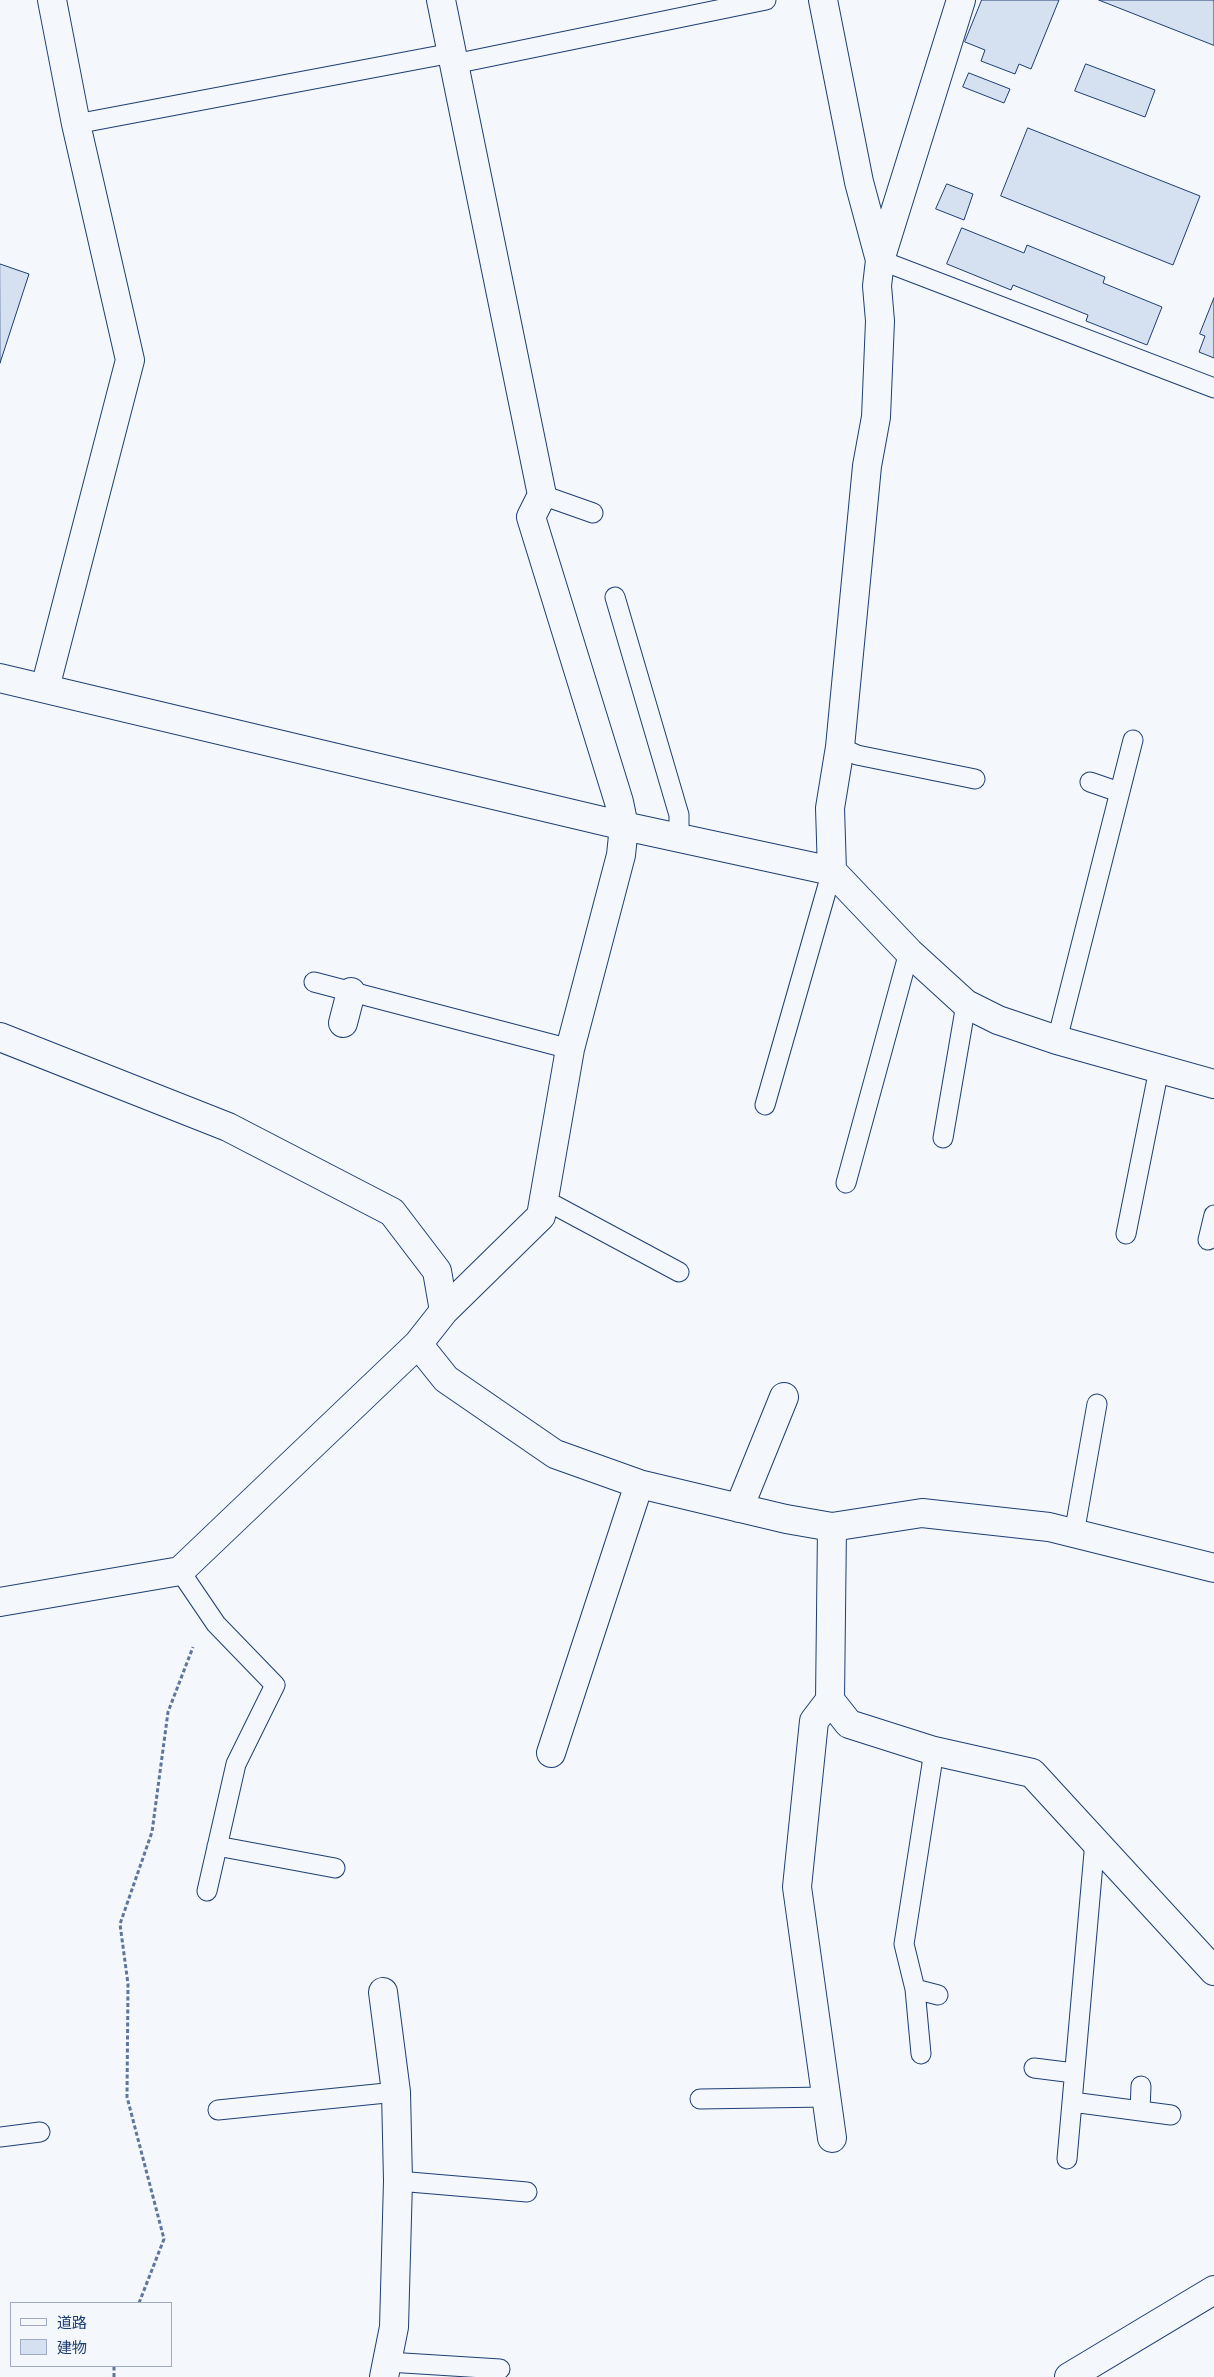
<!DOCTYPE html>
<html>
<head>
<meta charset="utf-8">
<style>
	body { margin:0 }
	#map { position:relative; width:1214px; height:2377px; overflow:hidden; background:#f4f7fb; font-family:"Public Sans","Noto Sans JP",sans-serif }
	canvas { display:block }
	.legend { position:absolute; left:10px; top:2302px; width:162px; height:65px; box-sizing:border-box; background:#f4f7fb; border:1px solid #9eadc5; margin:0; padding:6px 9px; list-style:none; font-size:15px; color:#1d3f73 }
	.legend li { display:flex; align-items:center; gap:10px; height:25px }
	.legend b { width:25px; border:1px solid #9eadc5 }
</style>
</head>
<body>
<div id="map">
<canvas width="1214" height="2377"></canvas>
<ul class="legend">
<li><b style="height:6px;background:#f4f7fb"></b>道路</li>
<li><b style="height:14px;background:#d5e0f0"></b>建物</li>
</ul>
</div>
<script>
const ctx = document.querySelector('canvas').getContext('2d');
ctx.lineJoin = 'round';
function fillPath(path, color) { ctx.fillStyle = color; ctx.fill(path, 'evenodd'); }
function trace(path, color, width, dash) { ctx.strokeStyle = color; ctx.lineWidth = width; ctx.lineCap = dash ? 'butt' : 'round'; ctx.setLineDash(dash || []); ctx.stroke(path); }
const building = new Path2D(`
	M982,0H1059L1031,69L1019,64L1015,74L981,61L985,50L965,42Z
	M1099,0H1214V45Z
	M1086,64L1155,90L1145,117L1075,91Z
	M969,73L1010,89L1004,103L963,87Z
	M1028,128L1200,196L1173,265L1001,196Z
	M947,184L973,194L964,220L936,209Z
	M962,228L1024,253L1027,245L1105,277L1103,283L1162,307L1147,345L1086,321L1088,315L1013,285L1011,290L947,264Z
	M0,264L29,274L0,363Z
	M1214,298V358L1199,352L1205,336L1200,334Z`);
fillPath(building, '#d5e0f0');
trace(building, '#1d3f73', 1);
const service = new Path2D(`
	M454,64L766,0
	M76,124L452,53
	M880,260L1214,388
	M542,495L593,513
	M615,597L679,815V839
	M840,747L857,755L975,779
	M1090,782L1119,792
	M314,982L570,1049
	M1057,1040L1133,740
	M765,1105L832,871
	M943,1138L966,1004
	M846,1183L909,952
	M545,1200L679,1272
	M1126,1234L1159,1069
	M1208,1240L1214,1215
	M1074,1534L1097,1404
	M180,1571L216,1624L275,1685L236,1764L207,1891
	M217,1846L335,1868
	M915,1989L938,1995
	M921,2054L915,1989L904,1944L934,1751
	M1034,2068L1074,2073
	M700,2099L826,2097
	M1072,2102L1171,2115
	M218,2110L396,2092
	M1140,2111L1141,2086
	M0,2137L40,2132
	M1067,2159L1095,1841
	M398,2181L527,2192
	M388,2362L500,2369`);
const minor = new Path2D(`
	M823,0L859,182L880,260
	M0,678L624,826L832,871L909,952L966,1004L998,1020L1057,1040L1214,1084
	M45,688L130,360L76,124L52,0
	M832,871L830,808L840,747L867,466L876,417L880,321L877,286L880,260L961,0
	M343,1023L351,992
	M0,1037L228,1127L392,1212L437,1271L444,1311
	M418,1344L446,1379L555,1454L639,1484L786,1519L832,1527L922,1513L1049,1527L1214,1568
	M739,1508L784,1397
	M832,1527L830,1700L849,1724L934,1751L1032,1773L1214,1971
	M0,1602L180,1571L418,1344L444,1311L541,1216L570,1049L621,855L624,826L619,802L531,517L542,495L441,0
	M830,1700L814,1721L797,1887L832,2138
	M551,1753L639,1484
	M383,1992L396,2092L398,2181L394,2327L384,2377
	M1069,2377L1214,2290`);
trace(service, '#1d3f73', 21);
trace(minor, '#1d3f73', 30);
trace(new Path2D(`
	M139,2303L164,2239L127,2097L128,1984L120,1924L152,1832L168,1712L193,1647
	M114,2377V2366`), '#5e769c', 3, [4, 2.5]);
trace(service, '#f4f7fb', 19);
trace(minor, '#f4f7fb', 28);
</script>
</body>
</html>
